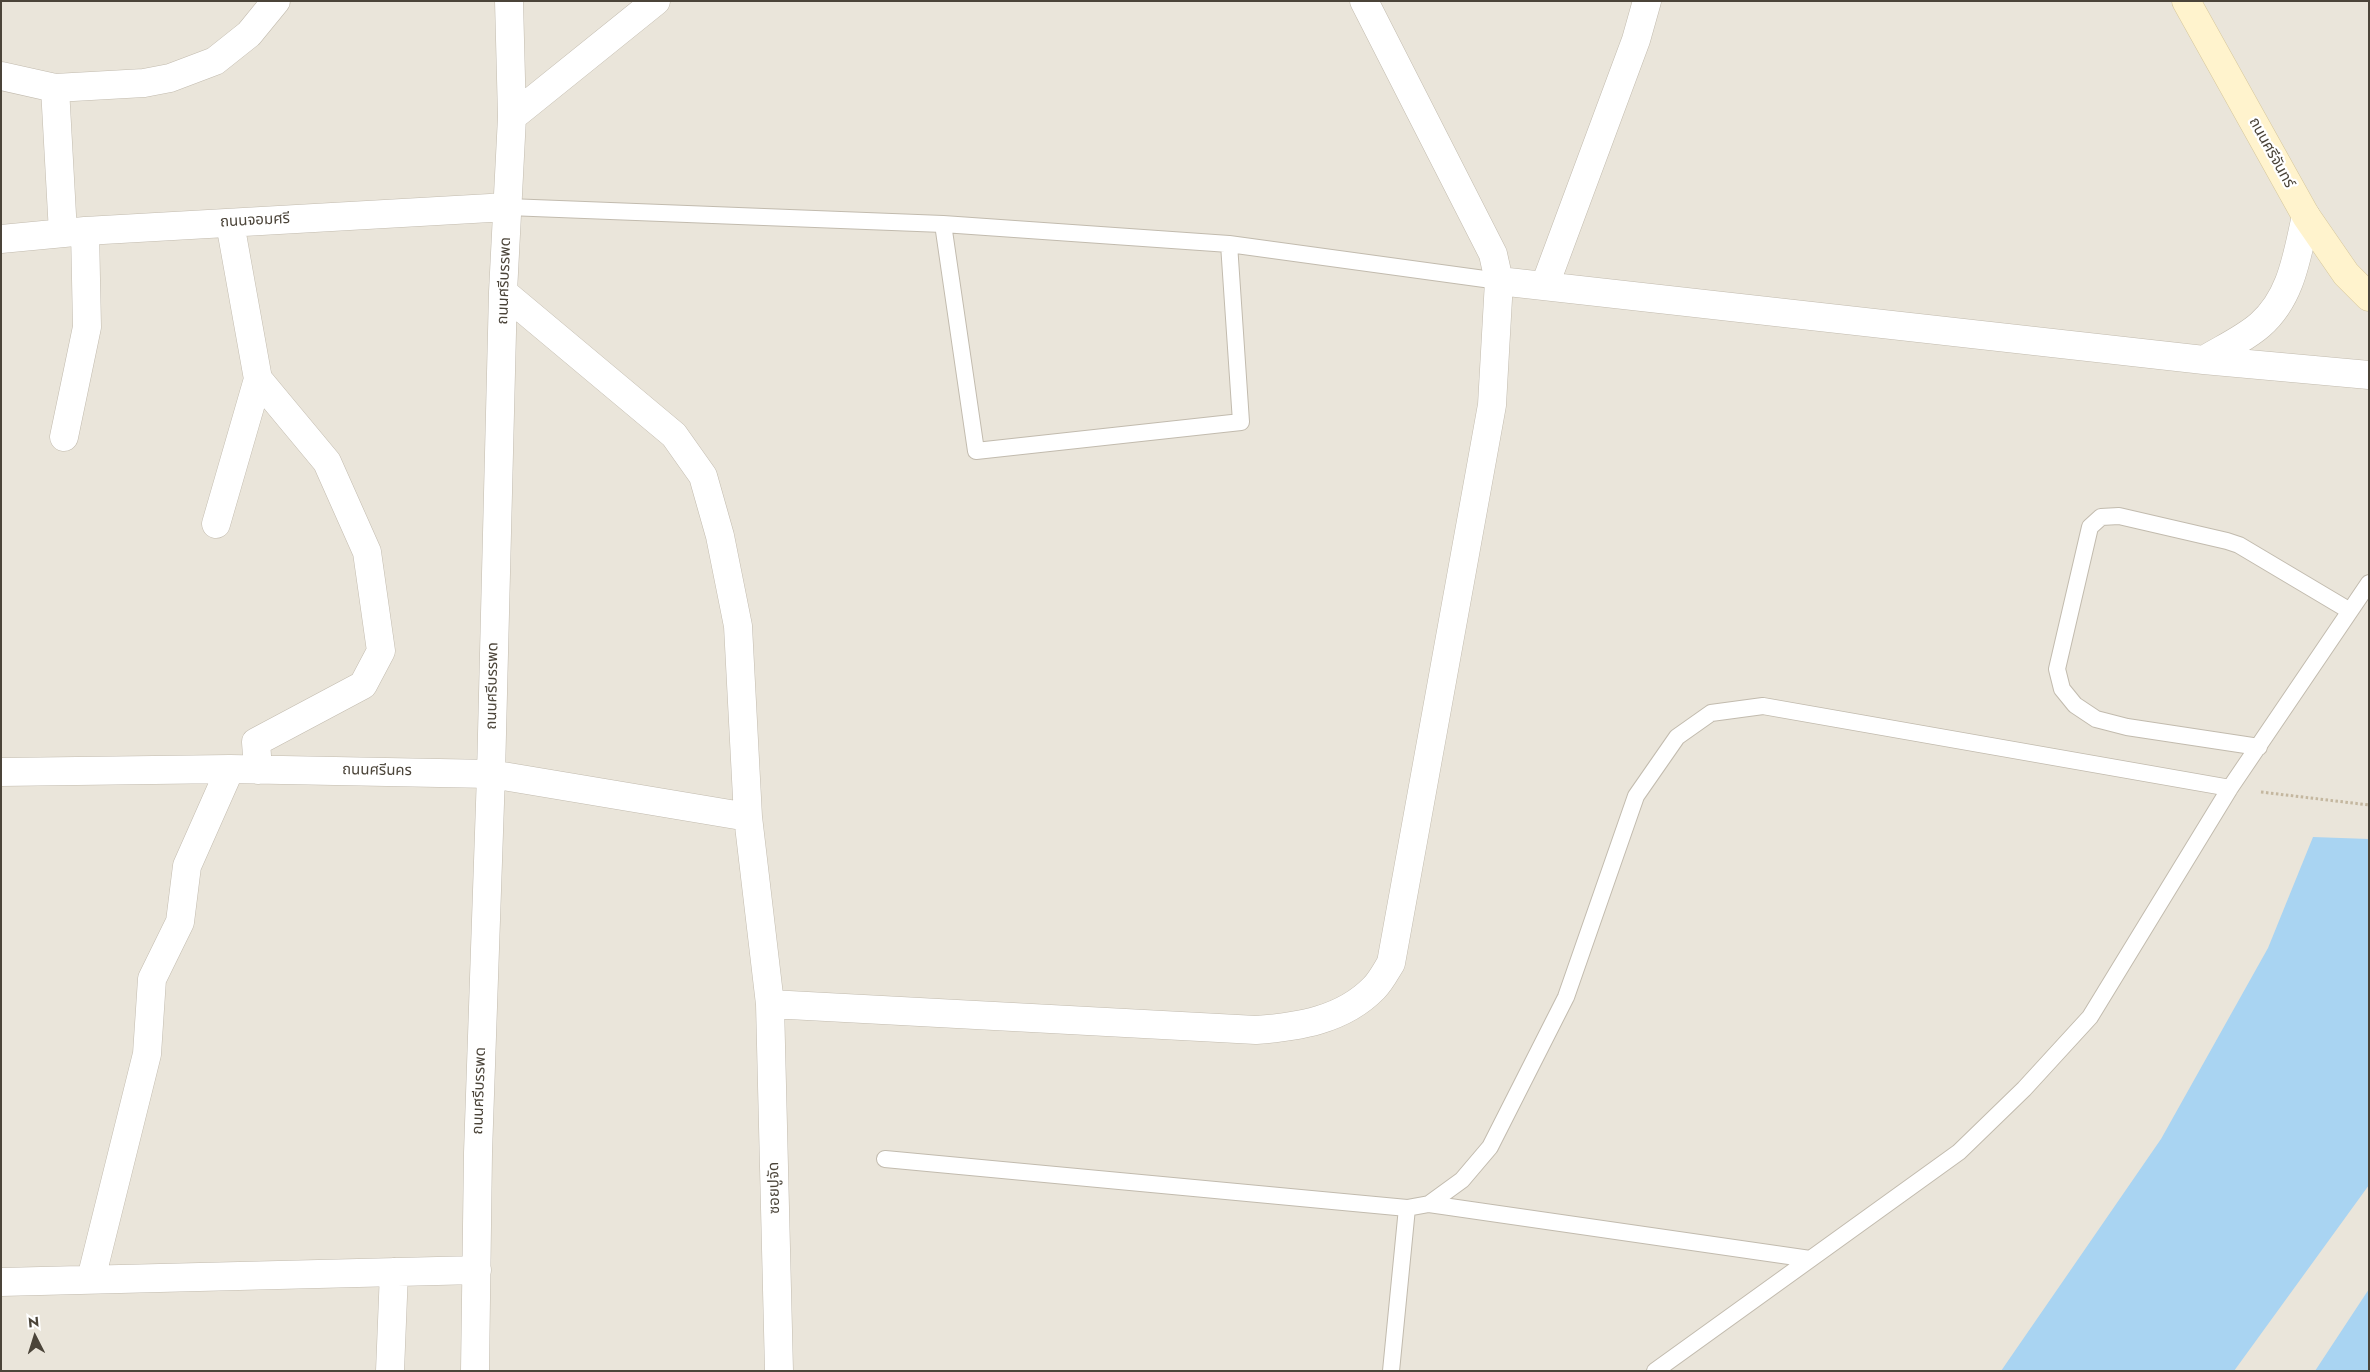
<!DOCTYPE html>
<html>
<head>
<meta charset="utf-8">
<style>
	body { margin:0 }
	#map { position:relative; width:2370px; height:1372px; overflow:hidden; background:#f6f3ec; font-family:Jost,sans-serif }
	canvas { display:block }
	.frame { position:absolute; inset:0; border:2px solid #4b4439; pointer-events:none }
	.north { position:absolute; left:10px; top:1312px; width:50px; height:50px; -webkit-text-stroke:4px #fff; paint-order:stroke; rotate:355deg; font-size:14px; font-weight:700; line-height:20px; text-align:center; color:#4b4439 }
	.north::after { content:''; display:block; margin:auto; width:18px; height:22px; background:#4b4439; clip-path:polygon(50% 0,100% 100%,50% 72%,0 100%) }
</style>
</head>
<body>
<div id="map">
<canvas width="2370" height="1372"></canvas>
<div class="frame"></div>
<div class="north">N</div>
</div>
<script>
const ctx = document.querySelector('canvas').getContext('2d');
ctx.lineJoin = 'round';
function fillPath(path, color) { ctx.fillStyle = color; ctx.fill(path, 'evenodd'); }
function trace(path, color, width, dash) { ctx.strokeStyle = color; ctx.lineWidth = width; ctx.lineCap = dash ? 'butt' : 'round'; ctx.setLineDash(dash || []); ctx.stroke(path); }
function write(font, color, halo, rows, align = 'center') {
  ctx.font = font + ' Jost,"Noto Sans Thai",sans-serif'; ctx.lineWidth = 4.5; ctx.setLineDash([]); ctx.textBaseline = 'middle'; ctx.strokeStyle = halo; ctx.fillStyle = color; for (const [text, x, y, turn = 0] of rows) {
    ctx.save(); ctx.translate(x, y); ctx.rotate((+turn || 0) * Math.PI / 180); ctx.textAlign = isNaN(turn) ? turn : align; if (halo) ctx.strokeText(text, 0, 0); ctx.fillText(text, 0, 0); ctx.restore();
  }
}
fillPath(new Path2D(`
	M1,1H2369V1371H1Z`), '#eae5da');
fillPath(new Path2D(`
	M2313,837L2369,839V1185L2234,1371H2001L2161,1139L2268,948Z
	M2369,1289V1371H2315Z`), '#a9d4f2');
const lane = new Path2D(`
	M508,207L943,224L1229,244L1499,281
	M943,224L976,451L1241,422L1229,244
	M2259,747L2127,727L2096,719L2075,705L2062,689L2057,669L2090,527L2101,517L2119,516L2227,541L2239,545L2350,611
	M885,1159L1407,1208L1429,1204L1462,1180L1490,1147L1566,997L1636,796L1677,737L1711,713L1763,706L2230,788
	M1429,1204L1810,1259
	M1391,1371L1407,1208
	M1655,1371L1959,1152L2024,1089L2090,1017L2230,788L2369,583`);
const street = new Path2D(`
	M1,76L55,88
	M512,117L656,1
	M63,233L55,88L144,83L170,78L215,61L249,34L276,1
	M1,239L85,231L508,207
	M1499,281L2204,360L2369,375
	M1545,285L1636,40L1647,1
	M503,292L674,435L703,476L720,536L738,626L748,817L770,1004L1256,1030C1298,1027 1343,1020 1374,988C1381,981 1386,971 1391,963L1492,405L1499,281L1493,254L1364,1
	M2204,360C2222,349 2244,339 2260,325C2292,297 2297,255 2306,216
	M64,437L87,327L85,231
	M216,524L258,379L230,223
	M258,770L256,742L363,685L381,651L367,552L327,462L258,379
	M1,772L230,769L491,774L748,817
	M770,1004L779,1371
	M91,1279L147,1054L152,979L180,922L187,866L230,769
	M1,1282L477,1270
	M390,1371L394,1272
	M475,1371L478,1153L491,774L503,292L512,117L509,1`);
const secondary = new Path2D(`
	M2186,1L2306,216L2346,274L2369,297`);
trace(lane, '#c2bbae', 18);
trace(street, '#c2bbae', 29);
trace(secondary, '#d6c79b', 29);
trace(new Path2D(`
	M2261,792L2369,805`), '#c4b79f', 3, [2.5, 2.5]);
trace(lane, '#fff', 16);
trace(street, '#fff', 28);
trace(secondary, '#fff3cd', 28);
write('15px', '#4b4439', '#fff', [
	["ถนนศรีจันทร์",2271,153,61],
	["ถนนจอมศรี",255,221,-3],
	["ถนนศรีบรรพด",505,281,-88],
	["ถนนศรีบรรพด",493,686,-89],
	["ถนนศรีนคร",377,771,1],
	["ถนนศรีบรรพด",480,1091,-88],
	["ซอยปูจัด",775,1188,-91]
]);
</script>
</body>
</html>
